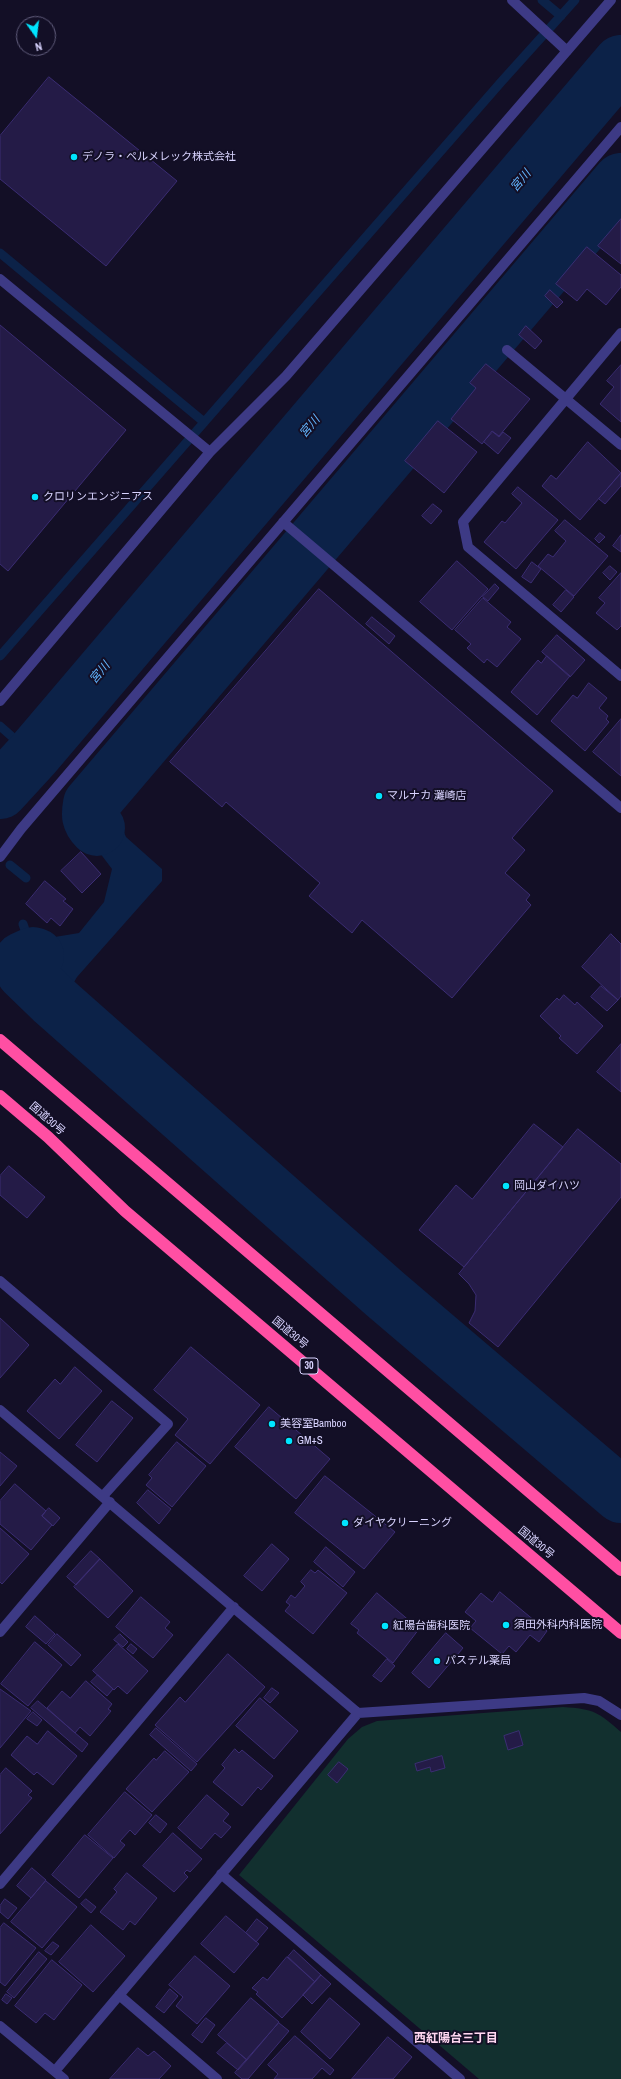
<!DOCTYPE html>
<html>
<head>
<meta charset="utf-8">
<style>
	body { margin:0 }
	#map { position:relative; width:621px; height:2079px; overflow:hidden; background:#130f26; font-family:"Archivo Narrow",sans-serif }
	canvas { display:block }
	.north { position:absolute; left:16px; top:16px; width:40px; height:40px; box-sizing:border-box; background:#130f26; border:1px solid #625e7d; border-radius:50%; rotate:166deg; font-size:11px; font-weight:700; line-height:16px; text-align:center; color:#d9d4ff }
	.north::after { content:''; display:block; margin:auto; width:14px; height:18px; background:#00e5ff; clip-path:polygon(50% 0,100% 100%,50% 72%,0 100%) }
</style>
</head>
<body>
<div id="map">
<canvas width="621" height="2079"></canvas>
<div class="north">N</div>
</div>
<script>
const ctx = document.querySelector('canvas').getContext('2d');
ctx.lineJoin = 'round';
function fillPath(path, color) { ctx.fillStyle = color; ctx.fill(path, 'evenodd'); }
function trace(path, color, width, dash) { ctx.strokeStyle = color; ctx.lineWidth = width; ctx.lineCap = dash ? 'butt' : 'round'; ctx.setLineDash(dash || []); ctx.stroke(path); }
function write(font, color, halo, rows, align = 'center') {
  ctx.font = font + ' "Archivo Narrow","Noto Sans JP",sans-serif'; ctx.lineWidth = 4; ctx.setLineDash([]); ctx.textBaseline = 'middle'; ctx.strokeStyle = halo; ctx.fillStyle = color; for (const [text, x, y, turn = 0] of rows) {
    ctx.save(); ctx.translate(x, y); ctx.rotate((+turn || 0) * Math.PI / 180); ctx.textAlign = isNaN(turn) ? turn : align; if (halo) ctx.strokeText(text, 0, 0); ctx.fillText(text, 0, 0); ctx.restore();
  }
}
fillPath(new Path2D(`
	M563,1707C594,1709 598,1712 621,1732V2079H479L239,1875L348,1739L362,1727L377,1721Z`), '#12302f');
fillPath(new Path2D(`
	M116,758L131,773L121,787L117,804L120,823L126,837L162,869V881L77,977L55,1015L0,964V946L79,933L104,902L112,869L72,816L77,800L75,795L81,787L86,789L96,784Z`), '#0c2248');
trace(new Path2D(`
	M542,0L561,16
	M0,253L204,422
	M0,656L502,81L575,0
	M0,726L44,765
	M10,865L26,878
	M23,924L33,954`), '#0c2248', 9);
trace(new Path2D(`
	M0,791L33,755L621,63
	M97,828C89,820 89,815 91,804L621,181
	M36,956L33,955L22,960L24,972L54,1001L385,1294L621,1495`), '#0c2248', 56);
const building = new Path2D(`
	M49,77L177,181L106,266L0,179V136Z
	M621,219V264L598,246Z
	M587,247L621,275V287L606,305L587,289L577,301L556,284Z
	M550,290L563,302L557,308L545,296Z
	M0,325L126,430L8,571L0,564Z
	M526,326L542,341L535,349L519,335Z
	M486,364L530,399L499,436L492,431L482,444L451,419L476,388L470,383Z
	M621,365V422L600,404L614,387L607,381Z
	M438,421L477,452L444,493L405,461Z
	M493,432L499,437L503,432L511,438L498,454L484,442Z
	M588,442L621,473L580,520L542,486L551,475L556,479Z
	M621,473V486L605,504L599,499Z
	M518,487L558,520L516,569L484,542L502,521L505,523L522,503L512,494Z
	M433,504L442,511L431,524L422,516Z
	M565,520L608,556L574,596L538,566L548,554L553,557L566,541L555,531Z
	M600,533L605,537L599,543L595,539Z
	M621,535V552L613,546Z
	M457,561L488,589L452,630L420,602Z
	M532,562L541,569L531,583L522,577Z
	M610,566L617,572L610,580L603,573Z
	M621,573V626L617,630L596,613L605,603L599,598Z
	M495,584L499,588L488,601L483,597Z
	M319,589L553,791L512,838L525,850L505,873L530,895L526,900L531,905L452,998L362,920L352,933L309,896L320,883L226,802L222,807L170,762Z
	M566,590L574,597L561,612L553,605Z
	M483,598L511,622L507,627L521,639L497,667L487,659L484,663L467,648L471,644L455,630Z
	M372,617L395,636L389,644L366,624Z
	M557,635L585,660L570,677L542,652Z
	M547,656L570,676L537,715L511,692L538,660L541,663Z
	M589,683L607,698L599,708L608,716L606,719L609,722L585,751L551,721L573,695L577,698Z
	M621,719V776L593,752Z
	M81,852L101,874L82,893L61,871Z
	M45,881L66,899L63,901L73,909L60,926L51,918L47,923L26,904Z
	M611,934L621,944V996L618,1000L582,967Z
	M601,986L618,1000L607,1011L591,997Z
	M564,995L575,1005L577,1002L603,1026L577,1054L559,1038L561,1036L540,1016L557,998L559,1000Z
	M621,1044V1092L597,1072Z
	M534,1124L563,1147L464,1267L419,1230L456,1185L472,1199Z
	M578,1129L621,1164V1197L498,1347L469,1323L475,1311L476,1295L469,1284L459,1274Z
	M9,1166L45,1197L27,1218L0,1195V1176Z
	M0,1318L29,1345L0,1378Z
	M191,1347L260,1405L210,1464L175,1435L188,1419L154,1390Z
	M75,1367L102,1391L59,1439L27,1411L55,1379L60,1384Z
	M112,1401L133,1418L97,1462L76,1445Z
	M269,1407L330,1459L296,1499L235,1447Z
	M177,1442L206,1466L172,1507L146,1485L152,1478L149,1475Z
	M0,1452L17,1466L0,1486Z
	M325,1476L395,1532L364,1569L295,1513Z
	M15,1484L46,1511L42,1516L52,1525L31,1550L0,1524V1501Z
	M148,1490L171,1509L159,1524L137,1503Z
	M49,1508L60,1518L53,1526L42,1516Z
	M0,1528L29,1554L2,1584L0,1582Z
	M272,1544L289,1559L262,1591L244,1576Z
	M326,1547L355,1572L343,1587L314,1562Z
	M91,1551L100,1559L76,1585L67,1577Z
	M100,1559L133,1591L108,1618L74,1587Z
	M311,1570L315,1573L318,1570L347,1593L313,1634L285,1611L290,1605L286,1602L291,1595L295,1598L305,1586L301,1582Z
	M500,1592L547,1631L539,1642L530,1635L516,1652L509,1646L502,1654L470,1628L476,1621L465,1612L481,1593L492,1602Z
	M377,1593L419,1629L393,1663L357,1633L359,1630L351,1624Z
	M141,1597L170,1622L165,1628L173,1635L153,1658L116,1627Z
	M35,1616L55,1634L46,1644L26,1627Z
	M446,1633L463,1648L429,1688L412,1673Z
	M57,1634L81,1655L71,1666L48,1645Z
	M120,1634L128,1642L123,1647L114,1640Z
	M35,1642L62,1665L28,1706L1,1684Z
	M118,1644L148,1671L127,1694L118,1686L114,1690L93,1671Z
	M131,1644L137,1649L133,1654L127,1649Z
	M228,1654L265,1687L197,1762L155,1725L180,1697L185,1702Z
	M387,1659L395,1666L381,1682L373,1676Z
	M98,1675L113,1689L107,1696L91,1682Z
	M86,1681L112,1704L108,1709L111,1711L90,1736L80,1727L75,1733L47,1708L62,1691L70,1698Z
	M272,1688L279,1693L270,1703L264,1698Z
	M0,1689L31,1711L0,1748Z
	M260,1698L298,1731L274,1759L236,1726Z
	M38,1701L88,1744L82,1752L31,1708Z
	M33,1712L42,1720L37,1726L27,1719Z
	M156,1728L197,1764L191,1771L150,1735Z
	M48,1731L77,1756L53,1785L37,1772L34,1775L11,1755L27,1736L37,1744Z
	M519,1731L523,1745L508,1750L504,1736Z
	M235,1749L239,1753L242,1750L273,1776L261,1790L258,1787L242,1806L213,1782L225,1768L222,1765Z
	M165,1751L189,1772L152,1812L126,1789L154,1758L156,1760Z
	M442,1756L445,1768L431,1772L430,1767L417,1771L415,1764Z
	M339,1762L348,1769L337,1783L328,1775Z
	M6,1768L32,1791L28,1795L32,1798L0,1834V1775Z
	M125,1792L152,1815L135,1835L130,1830L120,1841L125,1845L114,1858L88,1835Z
	M207,1795L229,1814L223,1821L231,1827L221,1838L215,1833L201,1849L178,1828Z
	M156,1815L167,1824L160,1833L149,1823Z
	M173,1833L202,1859L190,1872L187,1870L184,1873L188,1877L174,1892L143,1866Z
	M85,1835L113,1858L79,1898L52,1875Z
	M32,1868L46,1880L31,1898L17,1886Z
	M127,1873L157,1898L135,1925L130,1921L123,1930L100,1912L117,1892L114,1889Z
	M46,1881L77,1907L42,1948L11,1922Z
	M5,1899L17,1908L8,1919L0,1912V1906Z
	M86,1899L96,1907L91,1913L81,1904Z
	M226,1916L259,1944L234,1973L201,1944Z
	M257,1919L268,1928L256,1942L246,1933Z
	M4,1923L36,1948L5,1986L0,1982V1928Z
	M91,1925L125,1956L93,1992L59,1962Z
	M53,1942L59,1946L51,1955L45,1951Z
	M294,1950L321,1975L315,1982L288,1957Z
	M39,1952L47,1959L14,1998L7,1992Z
	M195,1956L230,1986L197,2024L176,2006L183,1997L169,1985Z
	M287,1957L315,1982L282,2018L256,1994L258,1992L252,1988L263,1977L267,1980Z
	M52,1960L82,1985L54,2020L45,2013L36,2023L15,2006Z
	M321,1975L331,1984L312,2004L303,1995Z
	M170,1989L178,1996L164,2013L156,2007Z
	M6,1994L12,1998L7,2004L2,2000Z
	M251,1998L279,2022L247,2060L218,2035Z
	M330,1998L360,2024L330,2059L301,2032Z
	M206,2018L215,2025L202,2043L192,2035Z
	M279,2023L289,2031L248,2079H242L235,2073Z
	M295,2036L334,2070L330,2075L322,2068L312,2079H274L278,2074L268,2065Z
	M388,2037L412,2057L393,2079H352Z
	M227,2043L247,2060L238,2070L217,2053Z
	M138,2048L148,2056L154,2051L171,2066L159,2079H110Z`);
fillPath(building, '#241b47');
trace(building, '#3b2d73', 1);
trace(new Path2D(`
	M512,0L567,51
	M0,279L210,452
	M621,333L463,522L468,547L621,676
	M507,350L621,445
	M283,522L621,808
	M0,701L210,452L286,376L611,0
	M0,857L21,829L621,127
	M0,1281L168,1424L103,1496
	M0,1410L358,1713L584,1698L599,1701L621,1715
	M0,1632L110,1502
	M221,1874L460,2079
	M0,1884L234,1607
	M119,1995L217,2079
	M0,2026L64,2079
	M55,2071L358,1713`), '#3d3a85', 10);
trace(new Path2D(`
	M0,1040L621,1570
	M0,1096L48,1137L125,1211L621,1633`), '#ff4fa3', 12);
for (const [x, y, r, color] of [
	[74,157,4,"#00e5ff"],
	[35,497,4,"#00e5ff"],
	[379,796,4,"#00e5ff"],
	[506,1186,4,"#00e5ff"],
	[272,1424,4,"#00e5ff"],
	[289,1441,4,"#00e5ff"],
	[345,1523,4,"#00e5ff"],
	[506,1625,4,"#00e5ff"],
	[385,1626,4,"#00e5ff"],
	[437,1661,4,"#00e5ff"]
]) { const dot = new Path2D(); dot.arc(x, y, r, 0, 2 * Math.PI); ctx.fillStyle = color; ctx.fill(dot); trace(dot, '#130f26', 1.5); }
for (const [x, y, w] of [
	[309,1366,18]
]) { const box = new Path2D(); box.roundRect(x - w / 2, y - 8, w, 16, 3); ctx.fillStyle = '#130f26'; ctx.fill(box); trace(box, '#d9d4ff', 1); }
write('bold 10px', '#d9d4ff', null, [
	["30",309,1366]
]);
write('11px', '#d9d4ff', '#130f26', [
	["デノラ・ペルメレック株式会社",82,157],
	["クロリンエンジニアス",43,497],
	["マルナカ 灘崎店",387,796],
	["岡山ダイハツ",514,1186],
	["美容室Bamboo",280,1424],
	["GM+S",297,1441],
	["ダイヤクリーニング",353,1523],
	["須田外科内科医院",514,1625],
	["紅陽台歯科医院",393,1626],
	["パステル薬局",445,1661]
], 'left');
write('11px', '#d9d4ff', '#130f26', [
	["国道30号",47,1119,41],
	["国道30号",290,1333,40],
	["国道30号",536,1543,40]
]);
write('italic 12px', '#62b6ff', '#130f26', [
	["宮川",521,181,-50],
	["宮川",310,427,-50],
	["宮川",100,673,-50]
]);
write('bold 12px', '#ffd6f0', '#130f26', [
	["西紅陽台三丁目",456,2039]
]);
</script>
</body>
</html>
